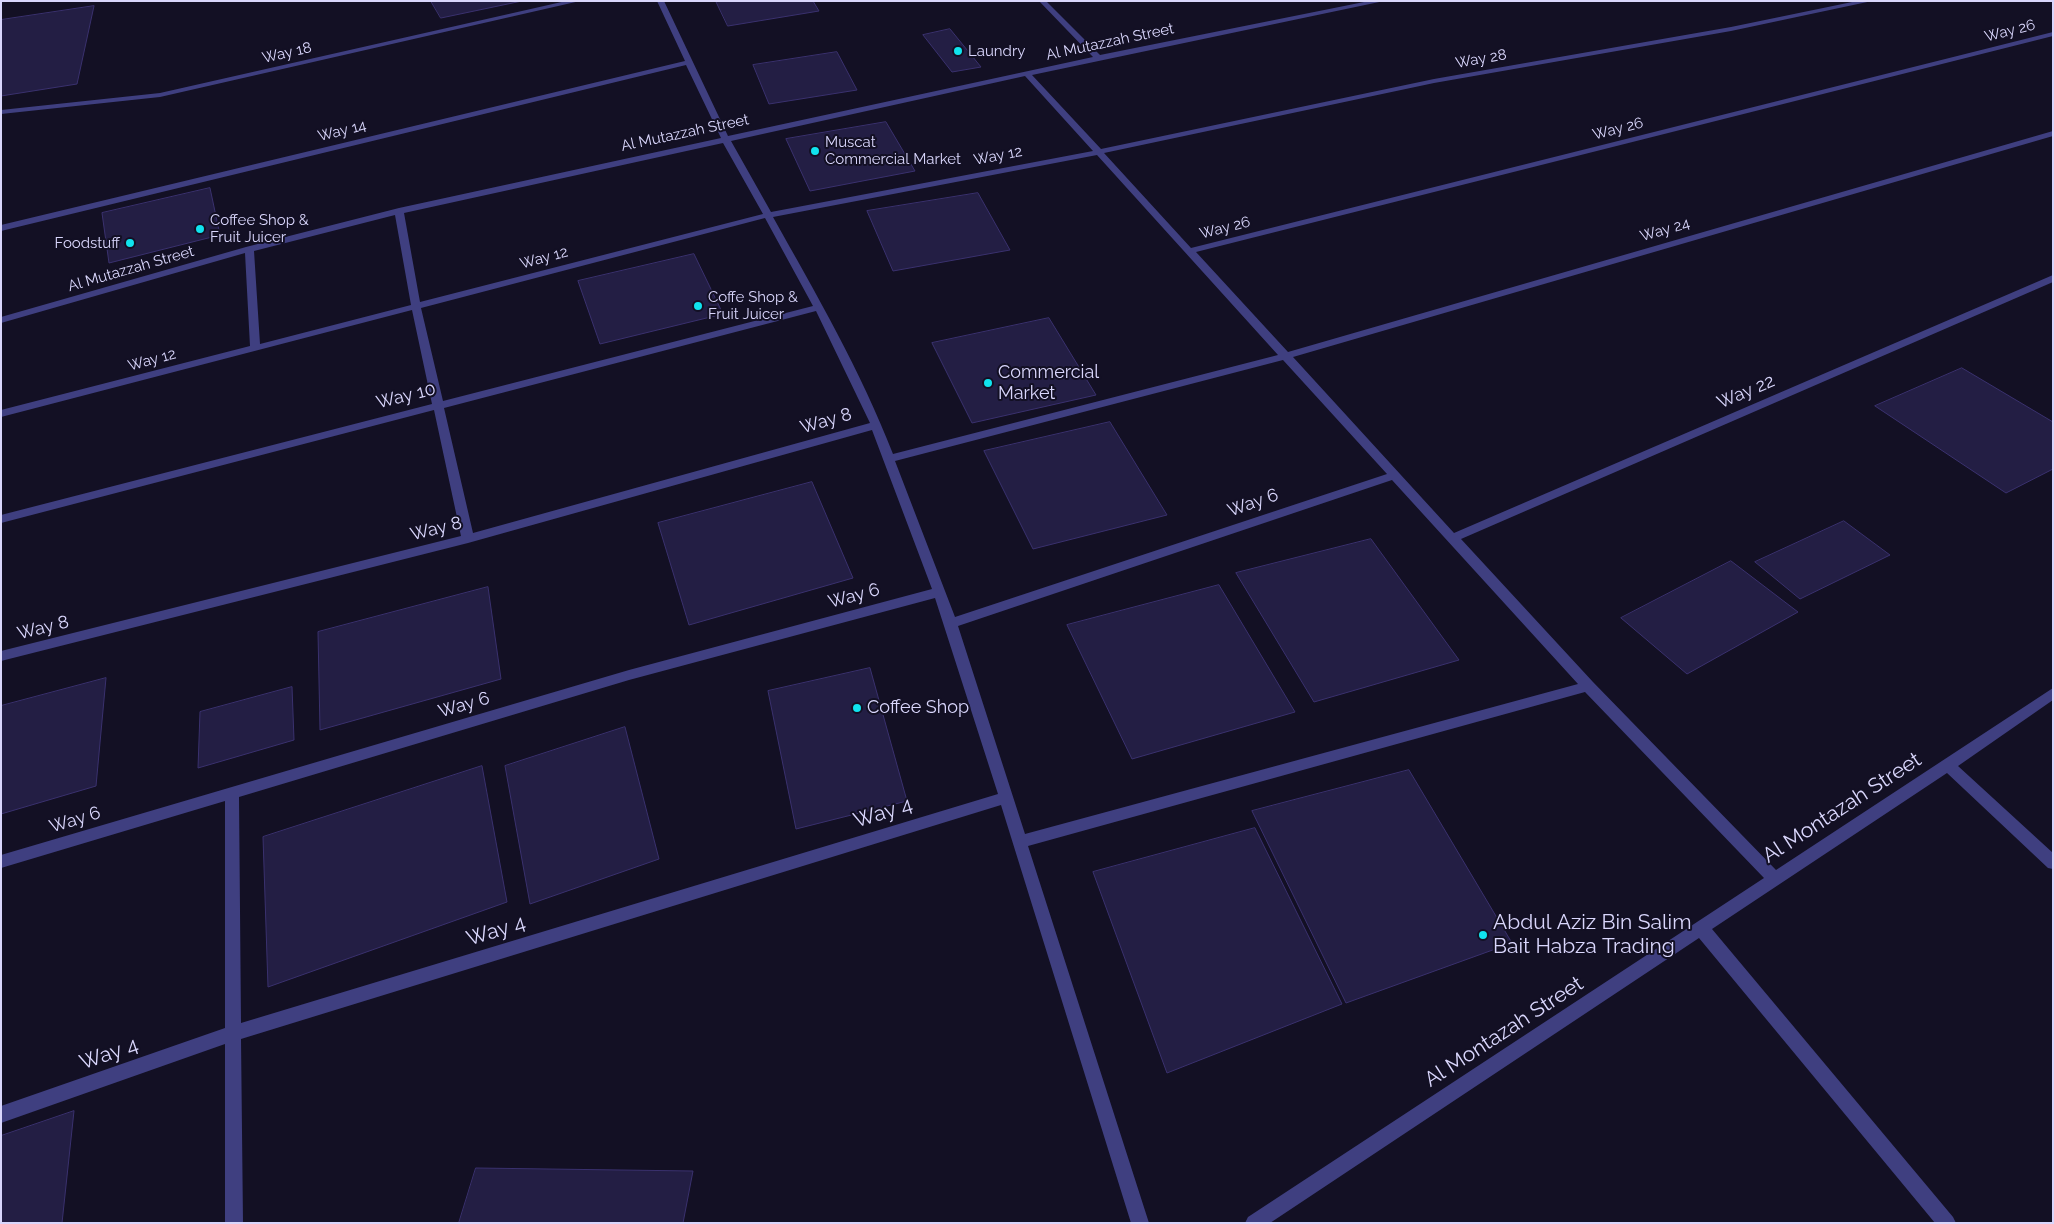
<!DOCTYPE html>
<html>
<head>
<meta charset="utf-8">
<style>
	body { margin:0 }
	#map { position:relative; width:2054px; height:1224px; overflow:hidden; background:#131024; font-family:Raleway,sans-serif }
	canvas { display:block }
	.frame { position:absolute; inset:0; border:2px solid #d9d6fc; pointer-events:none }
</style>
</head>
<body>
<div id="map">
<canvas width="2054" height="1224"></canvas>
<div class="frame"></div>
</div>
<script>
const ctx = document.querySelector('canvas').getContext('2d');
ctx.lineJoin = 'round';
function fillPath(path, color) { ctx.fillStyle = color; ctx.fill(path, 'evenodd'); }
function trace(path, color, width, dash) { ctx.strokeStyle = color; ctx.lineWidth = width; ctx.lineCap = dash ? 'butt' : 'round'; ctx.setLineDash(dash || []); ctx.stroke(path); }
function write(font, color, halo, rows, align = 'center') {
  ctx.font = font + ' Raleway,sans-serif'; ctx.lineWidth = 4; ctx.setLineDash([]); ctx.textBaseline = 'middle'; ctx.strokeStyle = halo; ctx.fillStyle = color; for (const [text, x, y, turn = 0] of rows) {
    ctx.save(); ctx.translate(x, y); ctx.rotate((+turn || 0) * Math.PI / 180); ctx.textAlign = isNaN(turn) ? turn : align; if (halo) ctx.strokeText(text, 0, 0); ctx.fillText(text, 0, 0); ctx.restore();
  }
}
const building = new Path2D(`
	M431,1H522L441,18Z
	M716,1H813L819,11L728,26Z
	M94,6L77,84L1,96V20Z
	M950,29L981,67L952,72L923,35Z
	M837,52L857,90L769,104L753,65Z
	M886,122L915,171L810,191L786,139Z
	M210,188L220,235L109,263L102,213Z
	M978,193L1010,250L893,271L867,211Z
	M694,254L723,314L600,344L578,281Z
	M1049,318L1096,395L972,423L932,343Z
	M1962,368L2053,422V469L2006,493L1875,406Z
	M1110,422L1167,515L1033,549L984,451Z
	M812,482L853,578L689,625L658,523Z
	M1844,521L1890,555L1800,599L1755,562Z
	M1371,539L1459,660L1314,702L1236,573Z
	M1731,561L1798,612L1687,674L1621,618Z
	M1219,585L1295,712L1132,759L1067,625Z
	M488,587L501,679L320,730L318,632Z
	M870,668L907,801L796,829L768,691Z
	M106,678L96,786L1,814V706Z
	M292,687L294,740L198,768L200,712Z
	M625,727L659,859L530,904L505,766Z
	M482,766L507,902L268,987L263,837Z
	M1409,770L1512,943L1346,1003L1252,811Z
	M1255,828L1342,1004L1167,1073L1093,872Z
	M74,1111L62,1223H1V1136Z
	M476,1168L693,1171L683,1223H459Z`);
fillPath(building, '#231e44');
trace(building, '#3a316e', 1);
fillPath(new Path2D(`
	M566,1H580L160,97L1,114V110L160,93Z
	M657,1H664L728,136L1093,57L1039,1H1046L1100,55L1369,1H1384L1032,75L1101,149L1434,79L1731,27L1857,1H1872L1731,31L1434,83L1104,153L1191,248L2053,32V36L1196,252L1288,352L2053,131V136L1293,357L1454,533L2053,275V282L1461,539L1593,682L1776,870L2053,688V700L1958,766L2053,853V869L2048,868L1947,773L1712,929L1953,1217L1956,1223H1935L1699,938L1270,1223H1245L1248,1217L1764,878L1585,692L1028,846L1149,1223H1131L1001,805L241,1039L243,1223H225V1044L1,1123V1106L225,1028V801L1,868V855L629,670L932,589L872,430L468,543L1,661V651L461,536L434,410L1,523V515L432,404L412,310L1,417V410L250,346L245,253L1,323V317L246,247L399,208L721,138L686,65L1,231V225L685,61ZM1025,76L1093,151L771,212L731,141ZM723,143L763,214L420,302L404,213ZM1097,155L1278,355L893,454C861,371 816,294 773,217ZM395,215L411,305L260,344L254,251ZM765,218L813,306L443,401L421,308ZM816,311L870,423L473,533L444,408ZM1283,360L1387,474L955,617L895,461ZM1392,480L1578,684L1025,834L958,626ZM935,598L998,794L241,1023L239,797L629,680Z`), '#3f3f80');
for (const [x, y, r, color] of [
	[958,51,5,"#10e3ee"],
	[815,151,5,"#10e3ee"],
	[200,229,5,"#10e3ee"],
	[130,243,5,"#10e3ee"],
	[698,306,5,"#10e3ee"],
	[988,383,5,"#10e3ee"],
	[857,708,5,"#10e3ee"],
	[1483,935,5,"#10e3ee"]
]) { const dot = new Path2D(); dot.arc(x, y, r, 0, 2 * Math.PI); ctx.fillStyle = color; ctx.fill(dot); trace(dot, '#131024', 2); }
write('15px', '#d9d6fc', '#131024', [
	["Way 26",2010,31,-14],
	["Al Mutazzah Street",1110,42,-12],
	["Way 18",287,53,-13],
	["Way 28",1481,59,-10],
	["Way 26",1618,129,-14],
	["Way 14",342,131,-14],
	["Al Mutazzah Street",685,133,-12],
	["Way 12",998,156,-11],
	["Way 26",1225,228,-14],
	["Way 24",1665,230,-16],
	["Way 12",544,258,-15],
	["Al Mutazzah Street",131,269,-16],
	["Way 12",152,360,-15]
]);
write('15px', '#d9d6fc', '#131024', [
	["Laundry",968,51],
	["Muscat",825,142],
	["Commercial Market",825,159],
	["Coffee Shop &",210,220],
	["Fruit Juicer",210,237],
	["Foodstuff",120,243,"right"],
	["Coffe Shop &",708,297],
	["Fruit Juicer",708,314]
], 'left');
write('18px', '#d9d6fc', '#131024', [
	["Commercial",998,373],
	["Market",998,394],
	["Coffee Shop",867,708]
], 'left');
write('18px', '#d9d6fc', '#131024', [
	["Way 22",1746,392,-23],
	["Way 10",406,396,-14],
	["Way 8",826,421,-16],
	["Way 6",1253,503,-19],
	["Way 8",436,529,-14],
	["Way 6",854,596,-15],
	["Way 8",43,628,-14],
	["Way 6",464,705,-16],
	["Way 6",75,820,-17]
]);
write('21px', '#d9d6fc', '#131024', [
	["Al Montazah Street",1842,808,-33],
	["Way 4",883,813,-17],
	["Way 4",496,931,-17],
	["Al Montazah Street",1504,1032,-33],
	["Way 4",109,1054,-19]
]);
write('21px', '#d9d6fc', '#131024', [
	["Abdul Aziz Bin Salim",1493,923],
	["Bait Habza Trading",1493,947]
], 'left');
</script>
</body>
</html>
